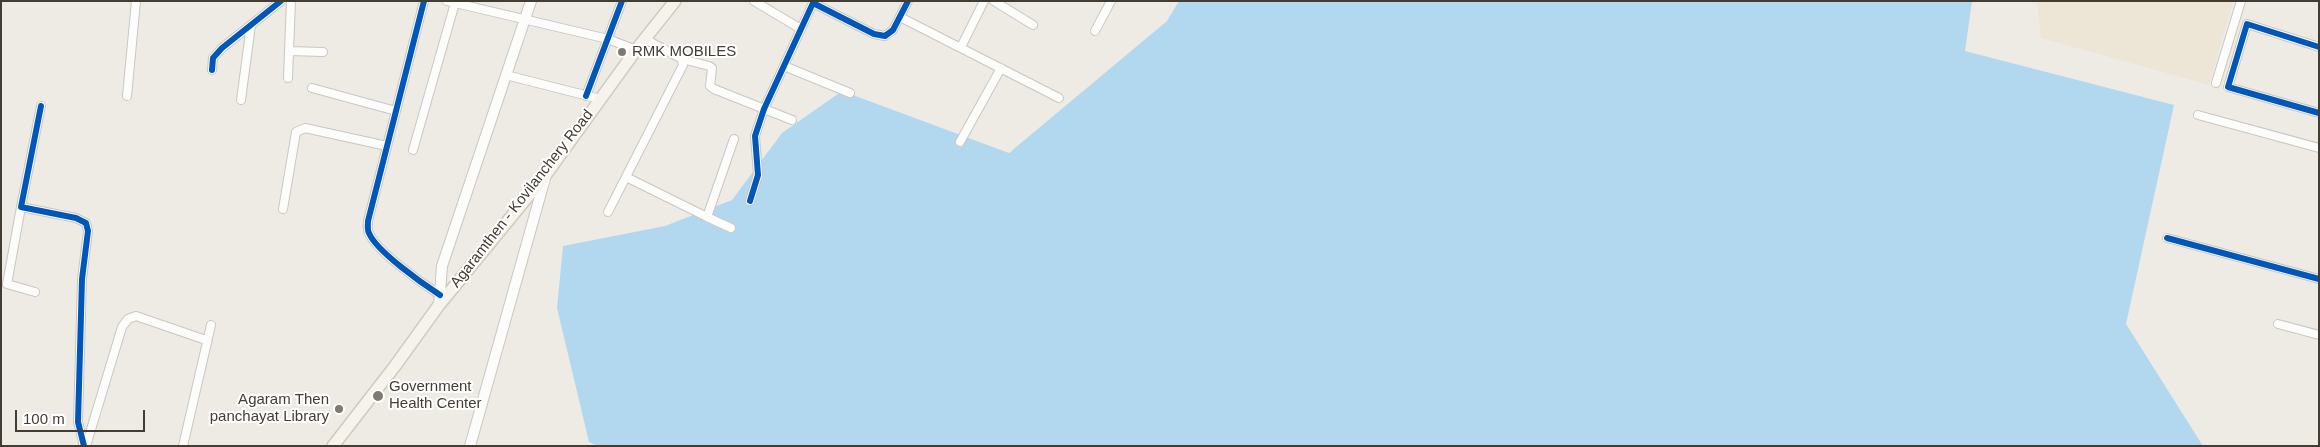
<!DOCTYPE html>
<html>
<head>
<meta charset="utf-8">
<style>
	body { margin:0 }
	#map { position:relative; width:2320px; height:447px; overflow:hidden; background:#eeebe5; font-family:Helvetica,sans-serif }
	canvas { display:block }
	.frame { position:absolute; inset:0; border:2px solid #433c32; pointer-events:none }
	.scale { position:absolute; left:15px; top:410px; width:130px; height:22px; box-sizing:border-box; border:2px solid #433c32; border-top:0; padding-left:6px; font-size:15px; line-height:18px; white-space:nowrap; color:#433c32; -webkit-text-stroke:4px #fff; paint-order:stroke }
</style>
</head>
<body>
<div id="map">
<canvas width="2320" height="447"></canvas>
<div class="frame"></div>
<div class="scale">100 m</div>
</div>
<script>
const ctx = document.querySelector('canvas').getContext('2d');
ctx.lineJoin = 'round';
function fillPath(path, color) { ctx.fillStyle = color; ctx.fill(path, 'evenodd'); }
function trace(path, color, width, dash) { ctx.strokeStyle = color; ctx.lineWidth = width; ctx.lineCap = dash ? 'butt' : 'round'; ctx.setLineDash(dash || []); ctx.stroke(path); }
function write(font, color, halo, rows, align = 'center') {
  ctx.font = font + ' Helvetica,sans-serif'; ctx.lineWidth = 4; ctx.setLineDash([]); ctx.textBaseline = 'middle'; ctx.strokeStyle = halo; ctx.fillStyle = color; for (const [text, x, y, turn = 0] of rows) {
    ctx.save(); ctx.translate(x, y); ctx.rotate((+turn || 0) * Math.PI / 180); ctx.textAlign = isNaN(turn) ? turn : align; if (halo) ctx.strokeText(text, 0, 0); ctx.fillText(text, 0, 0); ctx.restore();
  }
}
fillPath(new Path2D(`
	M2037,1H2233L2209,85L2041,38Z`), '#ede6d6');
fillPath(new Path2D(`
	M1179,1H1972L1965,51L2174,105L2126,324L2203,446H597L589,442L557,308L563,246L665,226L732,200L782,133L842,91L1009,153L1167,21Z`), '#b2d8f0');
const minor = new Path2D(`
	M424,1L368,221C368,225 367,230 369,233C376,251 423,284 440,295
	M447,1L608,39L636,50
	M754,1L801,29
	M994,1L1033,25
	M900,17L1059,98
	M1095,31L1111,1
	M961,47L984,1
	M2319,47L2247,24L2228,87L2319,113
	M289,51L323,52
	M682,59L709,66L712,68L710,86L714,89L792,120
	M784,66L850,93
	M212,70L213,58L222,48L281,1
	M506,75L600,99
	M288,78L291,1
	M2216,83L2241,1
	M312,88L396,111
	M127,96L136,1
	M586,96L622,1
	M241,100L251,25
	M41,106L21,207L76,218L86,223L88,231L82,279L78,422L84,446
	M2198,115L2319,148
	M960,142L1001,68
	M413,150L455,3
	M626,177L707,217L734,139
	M750,201L758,175L755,136L764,109L813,3L874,34L885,36L893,30L908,1
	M21,207L7,284L35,292
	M283,209L296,132L305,128L387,146
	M608,212L683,65L682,59L645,39
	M707,217L731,228
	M2167,238L2319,279
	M2278,324L2319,335
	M86,446L122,327L128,319L136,316L206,340
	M183,446L211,325`);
const tertiary = new Path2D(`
	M439,305L442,266L531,1
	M470,446L546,175`);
const secondary = new Path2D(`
	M333,446L395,366L439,305L547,173L636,50L675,1`);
trace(minor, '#cac7c1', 10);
trace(tertiary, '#cac7c1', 12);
trace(secondary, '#cfcabd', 14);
trace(minor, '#fcfcfb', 8);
trace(tertiary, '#fcfcfb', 10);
trace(secondary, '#f6f3ec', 11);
trace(new Path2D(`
	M424,1L368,221C368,225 367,230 369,233C376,251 423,284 440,295
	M2319,47L2247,24L2228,87L2319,113
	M212,70L213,58L222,48L281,1
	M586,96L622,1
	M41,106L21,207L76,218L86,223L88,231L82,279L78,422L84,446
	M750,201L758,175L755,136L764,109L813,3L874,34L885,36L893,30L908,1
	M2167,238L2319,279`), '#0057b8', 6);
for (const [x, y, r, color] of [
	[622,52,5,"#7f7971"],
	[378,396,6,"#7f7971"],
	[339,409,5,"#7f7971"]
]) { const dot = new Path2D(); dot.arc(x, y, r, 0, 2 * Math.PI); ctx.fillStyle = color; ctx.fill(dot); trace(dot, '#fff', 2); }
write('15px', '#433c32', '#fff', [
	["RMK MOBILES",632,52],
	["Government",389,387],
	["Health Center",389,404],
	["Agaram Then",329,400,"right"],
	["panchayat Library",329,417,"right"]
], 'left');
write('15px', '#433c32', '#fff', [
	["Agaramthen - Kovilanchery Road",522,199,-52]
]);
</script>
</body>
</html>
